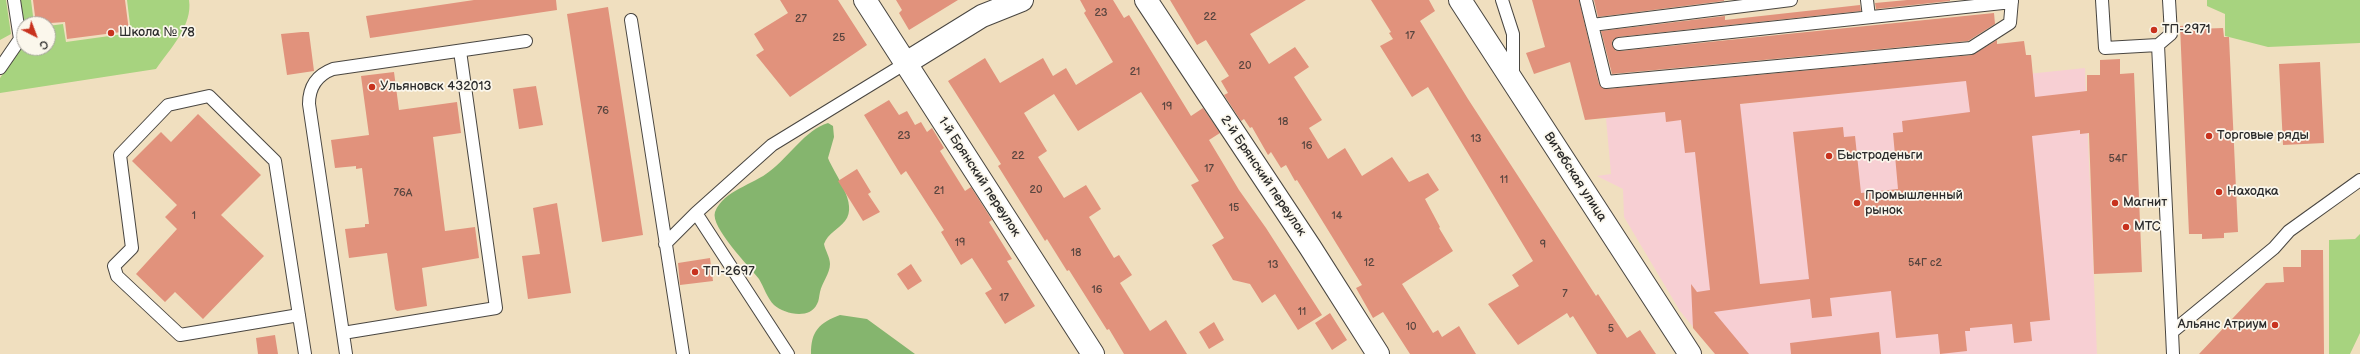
<!DOCTYPE html>
<html>
<head>
<meta charset="utf-8">
<style>
	body { margin:0 }
	#map { position:relative; width:2360px; height:354px; overflow:hidden; background:#f0dfbf; font-family:"Balsamiq Sans",sans-serif }
	canvas { display:block }
	.north { position:absolute; left:16px; top:16px; width:40px; height:40px; box-sizing:border-box; background:#fbf7ec; border:1px solid #a8a59f; border-radius:50%; rotate:138deg; font-size:11px; font-weight:700; line-height:16px; text-align:center; color:#2b2b2b }
	.north::after { content:''; display:block; margin:auto; width:14px; height:18px; background:#c8321e; clip-path:polygon(50% 0,100% 100%,50% 72%,0 100%) }
</style>
</head>
<body>
<div id="map">
<canvas width="2360" height="354"></canvas>
<div class="north">С</div>
</div>
<script>
const ctx = document.querySelector('canvas').getContext('2d');
ctx.lineJoin = 'round';
function fillPath(path, color) { ctx.fillStyle = color; ctx.fill(path, 'evenodd'); }
function trace(path, color, width, dash) { ctx.strokeStyle = color; ctx.lineWidth = width; ctx.lineCap = dash ? 'butt' : 'round'; ctx.setLineDash(dash || []); ctx.stroke(path); }
function write(font, color, halo, rows, align = 'center') {
  ctx.font = font + ' "Balsamiq Sans",sans-serif'; ctx.lineWidth = 3.5; ctx.setLineDash([]); ctx.textBaseline = 'middle'; ctx.strokeStyle = halo; ctx.fillStyle = color; for (const [text, x, y, turn = 0] of rows) {
    ctx.save(); ctx.translate(x, y); ctx.rotate((+turn || 0) * Math.PI / 180); ctx.textAlign = isNaN(turn) ? turn : align; if (halo) ctx.strokeText(text, 0, 0); ctx.fillText(text, 0, 0); ctx.restore();
  }
}
fillPath(new Path2D(`
	M2085,68L2097,354H1715L1680,311L1624,217L1623,189L1597,176L1611,174L1606,118Z`), '#f7cfd3');
fillPath(new Path2D(`
	M0,0H6L11,34L0,40Z
	M20,0H31L34,24H24V32Z
	M127,0H189C193,25 170,49 156,69L0,93V78L24,43V48H48V26L63,24L66,42L131,33Z
	M2207,0H2360V43L2268,47L2225,36V14L2207,6Z
	M2360,234V333L2350,354H2329V240L2355,239Z`), '#a7d37f');
fillPath(new Path2D(`
	M828,123L833,126L834,137L828,158C834,174 859,204 845,221C838,230 828,233 824,244C825,250 830,257 830,264C830,273 822,283 820,292C819,296 819,301 817,304C810,320 784,314 774,305C767,298 764,287 759,279C749,266 710,227 715,212C724,190 753,185 770,171C789,157 805,130 828,123Z
	M840,315L867,319L915,354H811C811,331 819,323 840,315Z`), '#85b56e');
fillPath(new Path2D(`
	M33,0H125L129,31L67,39L65,22L36,24Z
	M474,0H556L557,10L370,38L366,16Z
	M780,0H838L867,45L790,97L756,55L764,50L754,34L788,13Z
	M896,0H958L909,30L899,13L902,10Z
	M1080,0H1113L1124,18L1129,15L1191,116L1203,108L1220,133L1209,140L1239,190L1266,228L1322,315L1298,330L1275,294L1262,303L1250,284L1233,280L1212,245L1224,238L1191,185L1199,181L1141,92L1078,131L1054,94L1024,113L1047,151L1038,157L1064,198L1086,185L1101,209L1089,217L1114,258L1119,255L1132,275L1120,283L1150,331L1166,320L1187,354H1124L1109,329L1107,330L1069,270L1067,271L1047,239L1045,241L998,166L1001,164L948,81L985,58L1000,83L1043,58L1053,76L1066,68L1076,85L1113,62L1084,13L1086,11Z
	M1170,0H1306L1250,34L1269,64L1295,47L1309,67L1294,77L1322,120L1309,128L1328,159L1345,148L1362,176L1392,157L1409,182L1428,173L1439,190L1425,199L1440,227L1439,228L1453,251L1402,284L1433,333L1438,330L1442,337L1459,326L1476,354H1410L1383,312L1373,318L1356,288L1362,285L1297,180L1295,181L1286,165L1281,168L1271,152L1268,155L1252,127L1250,128L1244,119L1241,121L1224,95L1228,93L1221,81L1229,76L1206,40L1197,45Z
	M1371,0H1429L1435,11L1420,21L1468,99L1596,296L1598,294L1627,338L1640,330L1656,354H1597L1573,316L1570,318L1567,313L1518,345L1488,304L1519,286L1512,275L1533,261L1428,87L1412,97L1380,46L1393,39L1389,33L1391,32Z
	M1532,0H1579L1599,84L1606,89L1972,55L1997,40V44L2024,41L2026,55H2031L2035,97L2087,91V75H2100V60L2120,59V74L2134,73L2142,272L2094,274L2089,133L2080,134V130L2032,136L2050,320L2030,322L2032,341L2014,343L2012,324L1970,328V331H1965L1967,351L1940,354L1938,334L1896,338L1891,291L1830,298L1832,316L1812,318L1810,299L1714,312L1749,354H1715L1693,328L1691,284L1697,292L1710,290L1695,152L1685,153L1681,120L1666,122L1665,112L1585,120L1570,62L1534,74L1526,53L1545,47ZM1966,81L1970,112L1902,121L1903,132L1893,133L1898,189L1861,193L1855,136L1844,137L1843,127L1793,132L1809,279L1760,284L1740,104Z
	M1594,0H1724V1L1598,17Z
	M1907,0H1950V1L1876,9L1875,3Z
	M1860,5L1861,11L1618,37L1612,41V45L1616,51H1620L1994,13L1995,24L1968,41L1612,74L1601,31L1725,16V20Z
	M608,7L643,235L602,242L567,14Z
	M2196,25V29L2223,28L2224,37H2229L2238,232L2224,233V238L2202,239V234H2189L2180,26Z
	M302,32H309L314,71L287,75L281,34Z
	M2320,62L2324,143L2283,145L2279,64Z
	M394,72L399,110L457,102L461,133L433,137L445,231L475,227L479,258L422,268L427,306L397,311L395,309L387,253L349,258L345,229L365,227V224H369L362,168L356,169V166L335,168L331,140L369,135L361,76Z
	M536,86L543,125L519,129L513,89Z
	M889,100L899,115L907,111L915,125L921,122L927,132L932,128L944,148L940,151L965,191L971,187L992,220L989,222L1012,259L1007,261L1035,306L1005,324L985,293L992,289L972,258L961,265L941,232L944,230L906,171L901,175L864,115Z
	M198,114L261,175L221,215L264,256L203,319L175,292L165,302L136,274L177,229L165,217L177,205L132,161L161,132L171,142Z
	M857,169L871,192L868,194L880,212L863,221L838,181Z
	M557,203L571,293L528,299L522,256L540,254L533,208Z
	M2301,250H2323L2324,354H2199L2266,283L2284,282L2283,267H2301Z
	M710,258L713,281L680,285L678,263Z
	M911,264L922,281L908,290L897,274Z
	M1330,313L1347,340L1332,350L1315,323Z
	M1214,322L1224,340L1209,349L1199,332Z
	M1879,332L1881,354H1791L1790,343Z
	M275,335L278,354H258L256,338Z`), '#e1927c');
const service = new Path2D(`
	M1502,0L1513,34V76
	M1586,0L1606,82L1971,48L2010,23L2012,0
	M1867,0L1869,17
	M2102,0L2105,48L2158,45L2172,332
	M631,20L683,354
	M1592,25L1791,0
	M1619,44L2012,2
	M2158,45L2171,34L2169,0
	M0,68L20,39L14,0
	M665,244L696,213
	M299,315L180,335L117,276L114,266L132,248L120,155L168,105L209,96L275,161L305,354
	M343,333L496,308L460,51
	M346,354L309,104C309,87 317,75 333,69L526,41
	M788,354L696,213L772,145L906,63
	M2173,354L2172,332L2274,248L2289,231L2360,180`);
const minor = new Path2D(`
	M865,0L1093,354
	M1146,0L1310,247L1378,354
	M1460,0L1690,354
	M906,63L982,16L1022,0`);
trace(service, '#494641', 14);
trace(minor, '#494641', 24);
trace(service, '#fff', 12);
trace(minor, '#fff', 22);
for (const [x, y, r, color] of [
	[2154,30,4,"#c8321e"],
	[111,33,4,"#c8321e"],
	[372,87,4,"#c8321e"],
	[2209,136,4,"#c8321e"],
	[1829,156,4,"#c8321e"],
	[2219,192,4,"#c8321e"],
	[1857,203,4,"#c8321e"],
	[2115,203,4,"#c8321e"],
	[2126,227,4,"#c8321e"],
	[695,272,4,"#c8321e"],
	[2275,325,4,"#c8321e"]
]) { const dot = new Path2D(); dot.arc(x, y, r, 0, 2 * Math.PI); ctx.fillStyle = color; ctx.fill(dot); trace(dot, '#fbf7ec', 1.5); }
write('11px', '#58453f', null, [
	["23",1101,13],
	["22",1210,17],
	["27",801,19],
	["17",1410,36],
	["25",839,38],
	["20",1245,66],
	["21",1135,72],
	["19",1167,107],
	["76",603,111],
	["18",1283,122],
	["23",904,136],
	["13",1476,139],
	["16",1307,146],
	["22",1018,156],
	["54Г",2118,159],
	["17",1209,169],
	["11",1504,180],
	["20",1036,190],
	["21",939,191],
	["76А",403,193],
	["15",1234,208],
	["1",194,216],
	["14",1337,216],
	["19",960,243],
	["9",1543,245],
	["18",1076,253],
	["12",1369,263],
	["54Г с2",1925,263],
	["13",1273,265],
	["16",1097,290],
	["7",1565,294],
	["17",1004,298],
	["11",1302,312],
	["10",1411,327],
	["5",1611,329]
]);
write('13px', '#2b2b2b', '#fbf7ec', [
	["ТП-2971",2162,30],
	["Школа № 78",119,33],
	["Ульяновск 432013",380,87],
	["Торговые ряды",2217,136],
	["Быстроденьги",1837,156],
	["Находка",2227,192],
	["Промышленный",1865,196],
	["рынок",1865,211],
	["Магнит",2123,203],
	["МТС",2134,227],
	["ТП-2697",703,272],
	["Альянс Атриум",2267,325,"right"]
], 'left');
write('13px', '#2b2b2b', '#fbf7ec', [
	["2-й Брянский переулок",1263,176,56],
	["1-й Брянский переулок",979,177,57],
	["Витебская улица",1575,177,57]
]);
</script>
</body>
</html>
